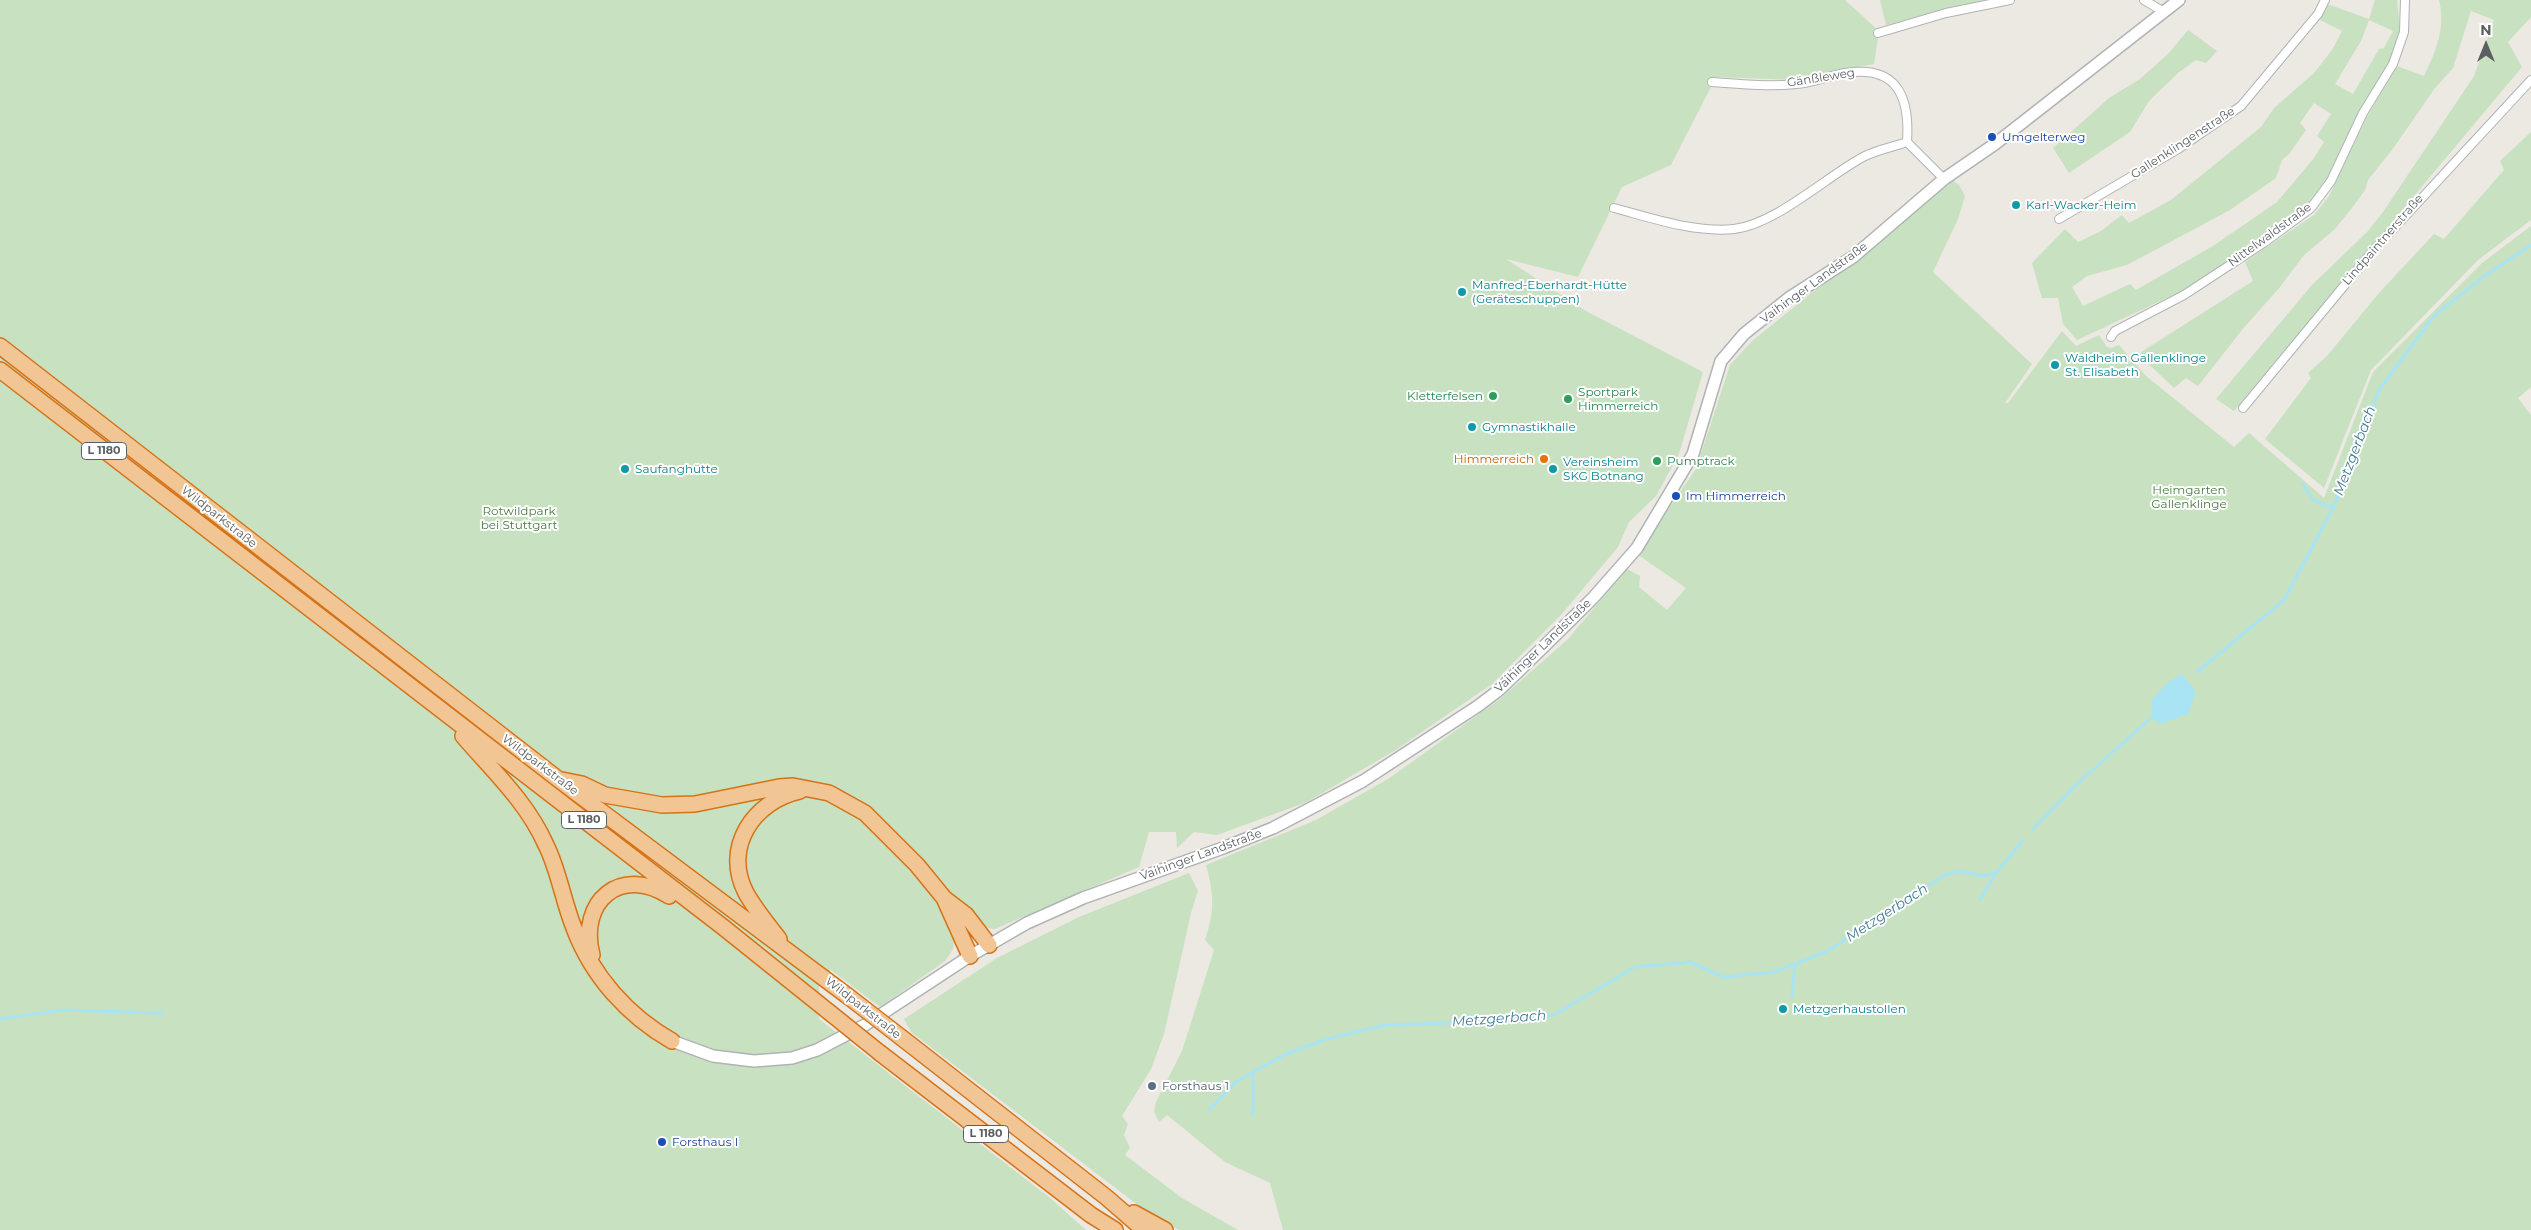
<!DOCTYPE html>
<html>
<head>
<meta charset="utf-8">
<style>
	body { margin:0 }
	#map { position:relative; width:2531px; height:1230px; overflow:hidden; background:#ece8e2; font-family:Montserrat,sans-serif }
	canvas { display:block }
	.north { position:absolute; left:2461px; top:20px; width:50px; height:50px; -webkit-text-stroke:4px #fff; paint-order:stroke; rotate:0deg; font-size:14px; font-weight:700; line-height:20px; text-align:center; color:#5b5f61 }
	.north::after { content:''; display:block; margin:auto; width:18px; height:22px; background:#5b5f61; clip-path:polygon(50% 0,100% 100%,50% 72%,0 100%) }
</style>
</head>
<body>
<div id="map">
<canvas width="2531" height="1230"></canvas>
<div class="north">N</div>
</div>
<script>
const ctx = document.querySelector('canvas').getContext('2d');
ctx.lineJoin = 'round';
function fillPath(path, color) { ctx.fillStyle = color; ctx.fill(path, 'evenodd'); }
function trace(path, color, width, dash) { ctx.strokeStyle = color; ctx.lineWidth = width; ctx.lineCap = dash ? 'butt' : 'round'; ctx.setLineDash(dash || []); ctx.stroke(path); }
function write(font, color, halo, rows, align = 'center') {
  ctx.font = font + ' Montserrat,sans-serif'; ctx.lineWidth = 4; ctx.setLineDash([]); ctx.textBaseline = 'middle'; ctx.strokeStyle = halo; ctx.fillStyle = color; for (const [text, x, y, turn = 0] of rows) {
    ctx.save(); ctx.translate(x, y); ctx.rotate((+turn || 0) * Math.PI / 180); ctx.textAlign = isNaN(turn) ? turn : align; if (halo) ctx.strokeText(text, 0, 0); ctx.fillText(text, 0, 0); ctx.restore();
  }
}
fillPath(new Path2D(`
	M0,0H1845L1879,31L1874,64L1797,80L1716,77L1671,165L1622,187L1578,277L1506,259L1586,311L1703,372L1679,454L1656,496L1629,522L1618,547L1561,615L1492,684L1394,751L1307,802L1217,835L1194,832L1177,848L1176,832H1149L1139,867L995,929C976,929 959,902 947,889L948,888L917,852L908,864L942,907L955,939L953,949L945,961L880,1007L831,970L819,986V1019L1050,1198L1086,1230H0Z
	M1880,0H1987L1886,25Z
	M2375,0H2397L2400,33L2390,62L2364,103L2326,180L2305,208L2184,290L2077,340L2063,324L2058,298H2042L2032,263L2065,229L2078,242L2101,231L2122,215L2129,223L2171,200L2261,127L2274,108L2314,73L2332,50L2342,31L2320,20L2327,4L2369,19ZM2369,20L2393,31L2384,48L2379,49L2353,94L2335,84L2361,41ZM2314,103L2331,114L2317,136L2324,142L2314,158L2277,202L2213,246L2136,290L2130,284L2083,306L2072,287L2087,276L2127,265L2230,210L2276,178L2282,160L2289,154L2306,130L2300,123Z
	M2439,0H2531V17L2508,42L2522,67L2234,411L2216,399L2312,285L2368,231L2383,212L2474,76L2494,20L2471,11L2453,68L2435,88L2392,150L2368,180L2365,190L2352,208L2334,230L2304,255L2280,287L2242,330L2198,386L2186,378L2174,388L2138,354L2253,281L2245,262L2314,215L2329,196L2368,115L2397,66L2424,76C2436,51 2446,28 2439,0Z
	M2188,30L2217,51L2206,63L2196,60L2178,73L2149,101L2130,132L2069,173L2053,148L2109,98L2140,79L2169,53Z
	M2531,132V220L2478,260L2371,370L2324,488L2265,439L2311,378L2308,373L2327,356L2379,293L2434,234L2444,239L2504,170L2500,161Z
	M1952,180L1959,185L1965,196L1958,219L1933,272L2032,364L2005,403H2008L2062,331L2076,346L2099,335L2107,347L2111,348L2119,345L2146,376L2234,447L2249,433L2324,498L2373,372L2482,263L2531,226V387L2518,398L2531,415V1230H1283L1270,1183L1225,1162L1167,1115L1159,1122L1154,1112L1156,1102L1182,1051L1214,950L1205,940C1215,911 1214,894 1206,865L1316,820L1388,779L1500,699L1568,639L1627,569L1640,576L1639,587L1667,610L1686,588L1637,554L1696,469L1730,365L1752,341Z
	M1189,873L1198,891L1191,913L1164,1034L1151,1069L1122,1116L1128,1124L1124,1135L1130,1148L1125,1155L1182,1198L1238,1230H1179L1143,1209L911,1032L904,1019L997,958L1079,917Z`), '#c8e1c1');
fillPath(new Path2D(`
	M2182,674L2196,692L2188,714L2159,724L2152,717V700L2167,683Z`), '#a9e4f5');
trace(new Path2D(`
	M2303,484L2313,500L2333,508
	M2197,672L2284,600L2335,504L2379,390L2434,316L2486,275L2531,245
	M2033,829L2077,784L2152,717
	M1980,900L1996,873
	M1792,996L1795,964
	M0,1019L62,1010L162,1013
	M1253,1073V1115
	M1209,1110L1237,1081L1284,1055L1326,1039L1386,1025L1514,1021L1554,1015L1635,967L1689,962L1724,977L1774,972L1826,952L1945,875L1960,871L1983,876L1996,873L2023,840`), '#a9e4f5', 3);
const street = new Path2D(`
	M2144,0L2164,12
	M1878,33L1946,13L2010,0
	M1712,82C1739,84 1769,87 1796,84C1812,83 1828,76 1845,73C1897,65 1910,96 1907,142
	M1907,142L1944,179
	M1614,208C1652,218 1694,233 1734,229C1776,224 1826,177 1863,157C1876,150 1893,147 1907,142
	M2059,219L2178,149L2241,106L2318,14L2325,0
	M2111,337L2115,331L2184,295L2265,242L2311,208L2331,181L2363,113L2393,64L2404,32L2405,0
	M2243,408L2372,252L2531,80`);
const secondary = new Path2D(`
	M672,1041L713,1056L754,1061L792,1058L817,1050L865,1025L970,956L1027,923L1083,898L1223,848L1273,828L1363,781L1478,706L1499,690L1526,664L1593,598L1637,548L1693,454L1721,361L1744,334L1789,298L1853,257L1944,179L1995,144L2179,0`);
const highway = new Path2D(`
	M0,346L558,779L849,997
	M0,370L723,927L829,1012
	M463,736C493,771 527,802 546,845C559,871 563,901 574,928C592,976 628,1016 672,1041
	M562,780L582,784L605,795L662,805L695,804L779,787L793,786L829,793L865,813L917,865L944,898L970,956
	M945,899L966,915L989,945
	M779,939C768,925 755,909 746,893C722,847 754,801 800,791
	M592,955C578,901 621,865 669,896
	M902,1038L1106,1197L1144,1230
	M880,1053L1091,1215L1115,1230
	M1134,1213L1165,1230`);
trace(street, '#b0b4b6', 10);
trace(secondary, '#afb3b6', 14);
trace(highway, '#d67318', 18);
trace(street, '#fff', 8);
trace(secondary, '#fff', 11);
trace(highway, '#f1c694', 15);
const highwayBridge = new Path2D(`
	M849,997L902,1038
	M829,1012L880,1053`);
trace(highwayBridge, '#d67318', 18, []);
trace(highwayBridge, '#f1c694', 15);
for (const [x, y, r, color] of [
	[1992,137,5,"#1a4fb4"],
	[2016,205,5,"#0f9aa8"],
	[1462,292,5,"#0f9aa8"],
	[2055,365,5,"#0f9aa8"],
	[1493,396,5,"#2e9e5b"],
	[1568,399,5,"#2e9e5b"],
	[1472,427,5,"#0f9aa8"],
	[1544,459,5,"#e8710a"],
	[1657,461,5,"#2e9e5b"],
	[625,469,5,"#0f9aa8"],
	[1553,469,5,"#0f9aa8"],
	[1676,496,5,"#1a4fb4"],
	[1783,1009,5,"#0f9aa8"],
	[1152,1086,5,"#5c6f8a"],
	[662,1142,5,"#1a4fb4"]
]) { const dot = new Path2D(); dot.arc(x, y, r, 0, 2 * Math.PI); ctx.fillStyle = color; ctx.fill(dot); trace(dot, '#fff', 2); }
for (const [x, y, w] of [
	[104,451,45],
	[584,820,45],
	[986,1134,45]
]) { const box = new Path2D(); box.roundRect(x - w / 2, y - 8.5, w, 17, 4); ctx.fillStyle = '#fff'; ctx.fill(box); trace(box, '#5b5f61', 1); }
write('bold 11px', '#5b5f61', null, [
	["L 1180",104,451],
	["L 1180",584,820],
	["L 1180",986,1134]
]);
write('12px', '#5b5f61', '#fff', [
	["Gänßleweg",1821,78,-9],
	["Gallenklingenstraße",2183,143,-33],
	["Nittelwaldstraße",2270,235,-36],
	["Lindpaintnerstraße",2383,240,-49],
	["Vaihinger Landstraße",1814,283,-36],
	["Wildparkstraße",219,517,38],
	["Vaihinger Landstraße",1543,646,-44],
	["Wildparkstraße",540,765,37],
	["Vaihinger Landstraße",1201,855,-20],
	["Wildparkstraße",863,1008,38]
]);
write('12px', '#164399', '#fff', [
	["Umgelterweg",2002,137],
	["Im Himmerreich",1686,496],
	["Forsthaus I",672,1142]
], 'left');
write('12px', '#0d838f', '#fff', [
	["Karl-Wacker-Heim",2026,205],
	["Manfred-Eberhardt-Hütte",1472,285],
	["(Geräteschuppen)",1472,299],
	["Waldheim Gallenklinge",2065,358],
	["St. Elisabeth",2065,372],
	["Gymnastikhalle",1482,427],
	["Vereinsheim",1563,462],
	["SKG Botnang",1563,476],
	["Saufanghütte",635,469],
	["Metzgerhaustollen",1793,1009]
], 'left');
write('12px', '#27864d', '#fff', [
	["Sportpark",1578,392],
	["Himmerreich",1578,406],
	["Kletterfelsen",1483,396,"right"],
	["Pumptrack",1667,461]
], 'left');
write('12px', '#c56008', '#fff', [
	["Himmerreich",1534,459]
], 'right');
write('12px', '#477e3d', '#fff', [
	["Heimgarten",2189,490],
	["Gallenklinge",2189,504],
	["Rotwildpark",519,511],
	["bei Stuttgart",519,525]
]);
write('12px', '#4e5e75', '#fff', [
	["Forsthaus 1",1162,1086]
], 'left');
write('italic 14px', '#437b94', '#fff', [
	["Metzgerbach",2355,451,-69],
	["Metzgerbach",1887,913,-33],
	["Metzgerbach",1499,1019,-4]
]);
</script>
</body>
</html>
